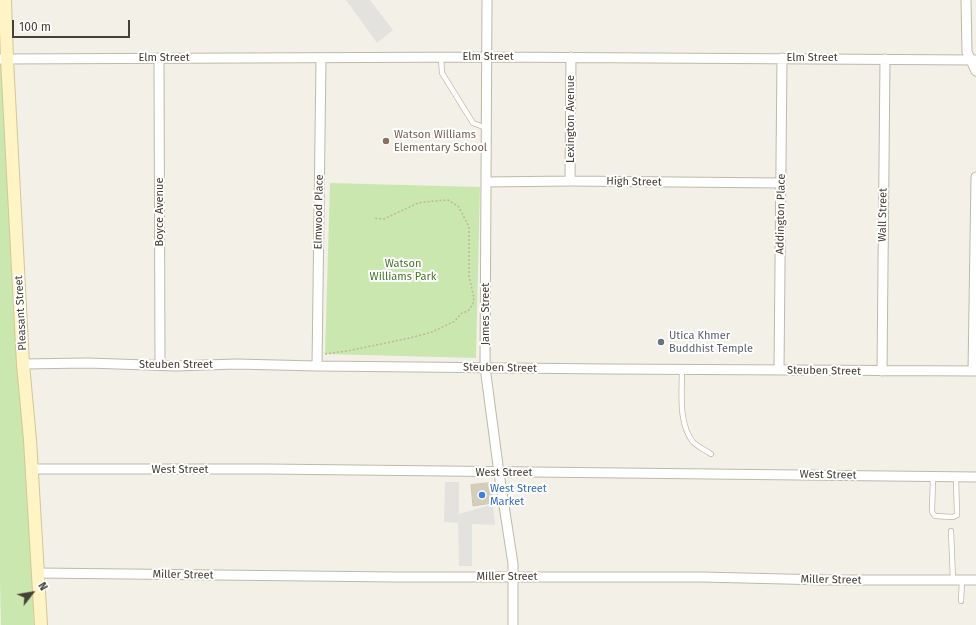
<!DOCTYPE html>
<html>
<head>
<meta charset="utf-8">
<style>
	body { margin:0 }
	#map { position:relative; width:976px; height:625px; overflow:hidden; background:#f3f0e7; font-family:"Fira Sans",sans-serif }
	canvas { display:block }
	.north { position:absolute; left:12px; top:573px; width:40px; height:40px; -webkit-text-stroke:3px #fff; paint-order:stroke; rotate:59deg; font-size:11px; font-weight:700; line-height:16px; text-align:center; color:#464136 }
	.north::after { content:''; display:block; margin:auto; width:14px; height:18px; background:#464136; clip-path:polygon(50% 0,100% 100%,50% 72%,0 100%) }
	.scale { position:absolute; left:12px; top:20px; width:118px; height:18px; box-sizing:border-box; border:2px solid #464136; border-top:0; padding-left:5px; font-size:12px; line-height:14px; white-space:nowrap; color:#464136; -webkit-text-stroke:3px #fff; paint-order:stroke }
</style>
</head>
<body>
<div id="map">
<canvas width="976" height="625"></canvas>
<div class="north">N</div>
<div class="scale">100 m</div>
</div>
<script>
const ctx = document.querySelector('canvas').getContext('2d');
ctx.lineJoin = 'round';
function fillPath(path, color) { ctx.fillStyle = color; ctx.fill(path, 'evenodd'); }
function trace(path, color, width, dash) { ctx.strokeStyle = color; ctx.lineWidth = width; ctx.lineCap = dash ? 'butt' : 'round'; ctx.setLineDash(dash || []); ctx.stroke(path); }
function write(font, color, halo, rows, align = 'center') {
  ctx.font = font + ' "Fira Sans",sans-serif'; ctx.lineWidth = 4; ctx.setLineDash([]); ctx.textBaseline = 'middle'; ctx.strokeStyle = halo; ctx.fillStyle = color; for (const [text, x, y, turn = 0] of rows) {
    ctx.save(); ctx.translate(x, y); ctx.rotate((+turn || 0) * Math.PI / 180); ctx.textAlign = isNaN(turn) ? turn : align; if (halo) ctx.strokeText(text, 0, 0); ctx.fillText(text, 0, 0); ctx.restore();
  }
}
fillPath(new Path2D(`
	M0,0L27,463L34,625H1L0,581Z
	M330,183L480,187L476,358L325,354Z`), '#cbe7b0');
fillPath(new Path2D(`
	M346,0H370L393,30L377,43Z
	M445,482H459V514L493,504L495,525L472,524V566H459L458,523L444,522Z`), '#e4e2df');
const building = new Path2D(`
	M490,483L492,503L473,506L471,485Z`);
fillPath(building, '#d5cdbc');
trace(building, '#cfc5b0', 1);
const lane = new Path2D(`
	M441,57L442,73L473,123L486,128
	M682,370C682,392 678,423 693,442C698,447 705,450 711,454
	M933,477L932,512L935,516L953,517L957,515L956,477
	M951,531L953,580
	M961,601L962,581`);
const street = new Path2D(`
	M487,0L485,367L499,473L513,564V625
	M966,0L967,52L976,71
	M159,58L160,365
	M0,59L487,57L976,60
	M570,181L571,57
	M486,182L570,181L781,183
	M23,364L88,363L176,366L236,364L317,366L607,369L976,371
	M317,366L321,59
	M779,370L782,58
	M882,371L885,59
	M973,371L976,177
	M32,469H267L976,477
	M38,573L395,577H702L826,580H976`);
const secondary = new Path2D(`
	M5,0L7,59L23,364L30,440L41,625`);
trace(lane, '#bfb9a9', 6);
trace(street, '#bfb9a9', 11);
trace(secondary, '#d3c797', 14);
trace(new Path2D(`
	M325,354L347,351L410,338L432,332L455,321L462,313L468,311L473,304L474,298L469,276V227L459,207L448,200L434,201L418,203L384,219L373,218`), '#c0b69b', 1.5, [2, 2]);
trace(lane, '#fff', 4.5);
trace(street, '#fff', 9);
trace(secondary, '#fef4c6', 12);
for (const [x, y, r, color] of [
	[386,141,4,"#8d6e63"],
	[661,342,4,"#6b7280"],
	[482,495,4,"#3f7fe0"]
]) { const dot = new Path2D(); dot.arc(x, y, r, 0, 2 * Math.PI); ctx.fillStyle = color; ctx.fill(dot); trace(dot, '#fff', 1.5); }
write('11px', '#464136', '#fff', [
	["Elm Street",488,57],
	["Elm Street",164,58],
	["Elm Street",812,58],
	["Lexington Avenue",571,119,-90],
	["High Street",634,182,1],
	["Boyce Avenue",160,212,-90],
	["Elmwood Place",319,212,-89],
	["Addington Place",781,214,-89],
	["Wall Street",883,215,-89],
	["Pleasant Street",21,313,-93],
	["James Street",486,314,-90],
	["Steuben Street",176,365],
	["Steuben Street",500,368,1],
	["Steuben Street",824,371,1],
	["West Street",180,470],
	["West Street",504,473],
	["West Street",828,475,1],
	["Miller Street",183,575,1],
	["Miller Street",507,577],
	["Miller Street",831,580,1]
]);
write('11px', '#785e54', '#fff', [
	["Watson Williams",394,135],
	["Elementary School",394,148]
], 'left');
write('11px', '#42772a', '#fff', [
	["Watson",403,264],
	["Williams Park",403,277]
]);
write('11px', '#5b616d', '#fff', [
	["Utica Khmer",669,336],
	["Buddhist Temple",669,349]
], 'left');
write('11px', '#366cbe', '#fff', [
	["West Street",490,489],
	["Market",490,502]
], 'left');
</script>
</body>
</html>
